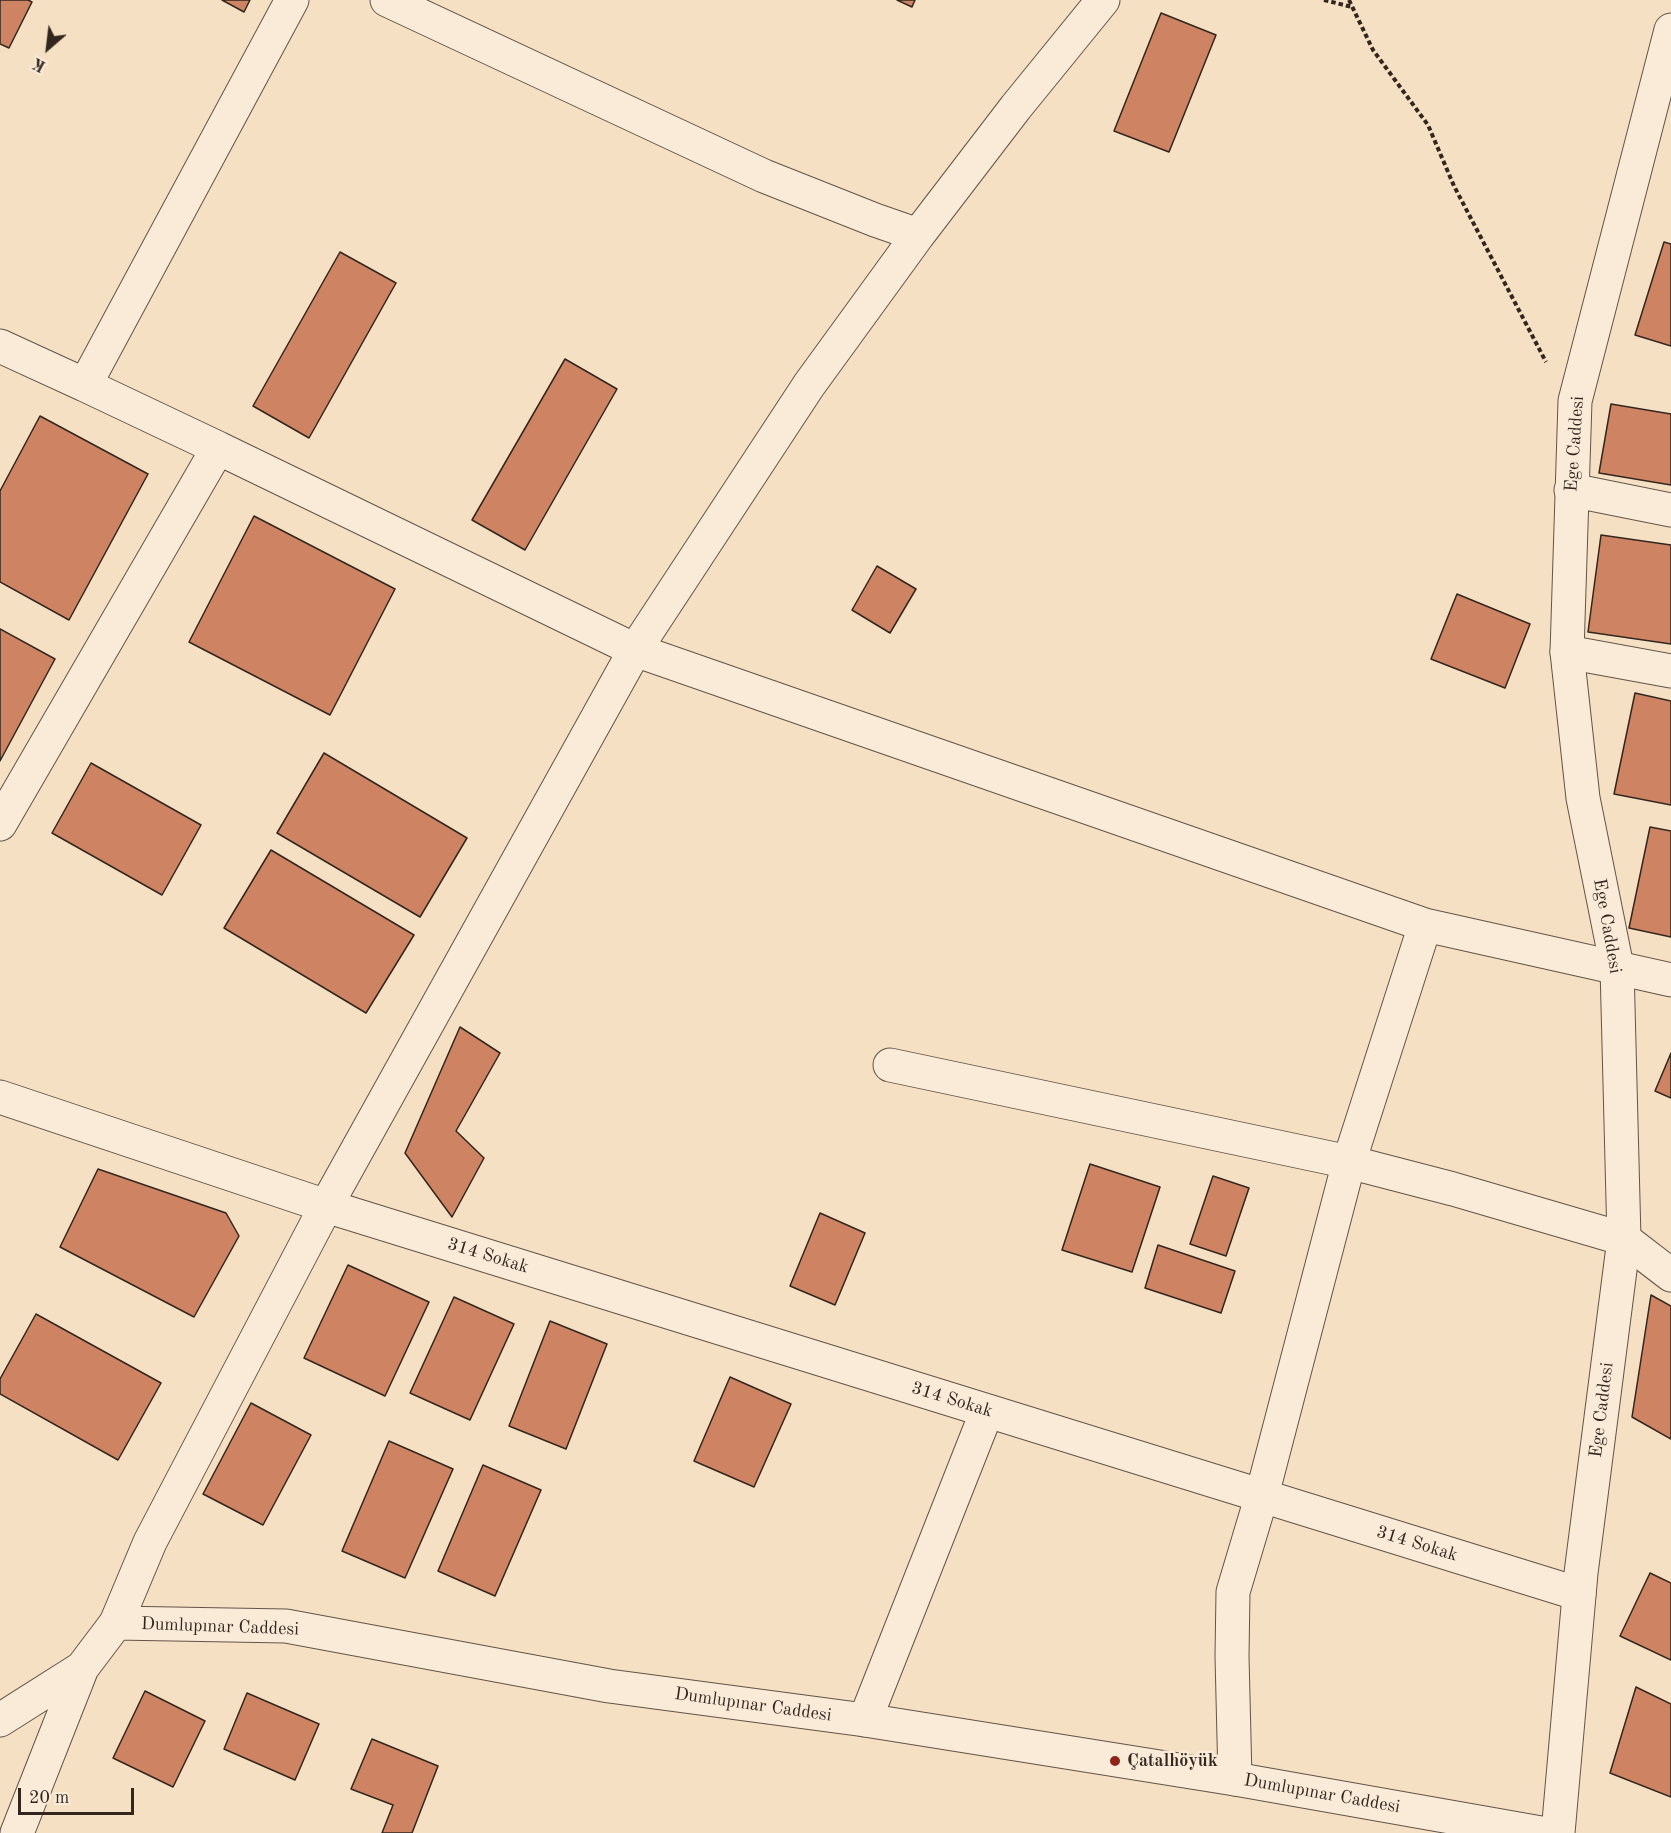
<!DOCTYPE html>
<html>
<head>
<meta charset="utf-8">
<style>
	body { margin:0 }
	#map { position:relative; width:1671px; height:1833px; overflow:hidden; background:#f6e0c3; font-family:"Old Standard TT",serif }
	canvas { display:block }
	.north { position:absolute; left:18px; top:18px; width:60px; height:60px; -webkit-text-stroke:4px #f9ebd8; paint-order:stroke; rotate:208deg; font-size:16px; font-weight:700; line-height:24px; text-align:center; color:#32261f }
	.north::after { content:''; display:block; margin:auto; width:21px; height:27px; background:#32261f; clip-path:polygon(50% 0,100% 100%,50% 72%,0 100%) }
	.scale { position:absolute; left:18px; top:1788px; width:116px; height:27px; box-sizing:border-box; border:3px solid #32261f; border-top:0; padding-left:8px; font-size:18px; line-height:21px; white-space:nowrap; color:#32261f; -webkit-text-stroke:4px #f9ebd8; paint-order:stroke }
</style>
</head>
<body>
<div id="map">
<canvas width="1671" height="1833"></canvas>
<div class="north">K</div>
<div class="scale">20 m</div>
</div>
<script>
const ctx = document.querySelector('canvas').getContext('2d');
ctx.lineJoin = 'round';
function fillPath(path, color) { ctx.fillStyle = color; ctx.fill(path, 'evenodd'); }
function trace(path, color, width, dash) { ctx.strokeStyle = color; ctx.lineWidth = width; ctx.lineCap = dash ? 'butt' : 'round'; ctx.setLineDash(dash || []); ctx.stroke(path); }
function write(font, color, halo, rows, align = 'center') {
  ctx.font = font + ' "Old Standard TT",serif'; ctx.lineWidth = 5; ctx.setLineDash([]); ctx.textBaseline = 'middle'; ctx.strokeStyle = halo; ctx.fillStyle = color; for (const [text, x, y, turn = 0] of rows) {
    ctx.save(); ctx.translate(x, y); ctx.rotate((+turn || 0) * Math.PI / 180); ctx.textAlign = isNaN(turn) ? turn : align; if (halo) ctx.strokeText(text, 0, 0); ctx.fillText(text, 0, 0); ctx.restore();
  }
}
const building = new Path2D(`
	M0,0H28L32,2L9,48L0,44Z
	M222,0H250L244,12Z
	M897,0H915L912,7Z
	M1161,13L1216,35L1169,152L1114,131Z
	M1664,242L1671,244V346L1635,335Z
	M340,252L396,283L309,438L253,406Z
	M565,359L617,389L525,550L472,520Z
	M1611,404L1671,414V485L1599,473Z
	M40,416L148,474L69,620L0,582V491Z
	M254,516L395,589L330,715L189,642Z
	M1601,535L1671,545V644L1588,632Z
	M877,566L916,589L890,633L852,610Z
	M1457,594L1530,624L1505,688L1431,659Z
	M0,629L55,659L0,761Z
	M1635,693L1671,701V805L1614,794Z
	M324,753L467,838L420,917L277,833Z
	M91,763L201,825L162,895L52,833Z
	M1650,827L1671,831V937L1629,928Z
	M271,850L414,935L366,1013L224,928Z
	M460,1027L500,1053L456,1131L484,1158L452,1217L405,1153Z
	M1671,1053V1098L1655,1091Z
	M1090,1164L1160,1187L1132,1272L1062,1250Z
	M98,1169L226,1213L239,1236L194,1317L60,1247Z
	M1213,1176L1249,1188L1226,1256L1190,1244Z
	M820,1213L865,1233L835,1305L790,1286Z
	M1158,1245L1235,1271L1221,1313L1145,1288Z
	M348,1265L429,1302L385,1396L304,1358Z
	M1651,1295L1671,1306V1439L1632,1417Z
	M454,1297L514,1324L470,1420L410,1393Z
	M36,1314L161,1383L118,1460L0,1394V1379Z
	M550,1321L607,1344L566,1449L509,1426Z
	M730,1377L791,1404L754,1487L694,1461Z
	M251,1403L311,1435L263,1525L203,1494Z
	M389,1441L453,1469L405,1578L342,1551Z
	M483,1465L541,1490L495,1596L438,1571Z
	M1650,1573L1671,1583V1660L1620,1636Z
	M1636,1687L1671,1704V1797L1610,1773Z
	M145,1691L205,1721L173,1787L113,1758Z
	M247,1693L319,1724L295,1780L224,1749Z
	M372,1739L438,1766L412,1833H382L393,1805L351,1789Z`);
fillPath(building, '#ce8463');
trace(building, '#32261f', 1.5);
const minor = new Path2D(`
	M387,0L764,176L875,220L918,235
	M0,346L85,385L292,0
	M218,448L635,650L1425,925L1671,980
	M1571,490L1671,510
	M1567,652L1671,671
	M0,824L218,448L85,385
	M890,1065L1349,1162L1453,1189L1624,1239L1671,1275
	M0,1097L326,1206L1579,1594
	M116,1623L150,1542L326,1206L635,650L809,385L918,235L1016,107L1103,0
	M865,1720L987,1411
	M1235,1779L1232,1656L1233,1592L1262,1495L1349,1162L1425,925`);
const tertiary = new Path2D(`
	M0,1720L82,1668L116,1623L286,1626L609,1686L865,1720L1235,1779L1541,1833
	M17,1833L82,1668
	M1558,1833L1581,1573L1624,1239L1617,967L1583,798L1567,652L1575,401L1671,30`);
trace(minor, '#635448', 35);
trace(tertiary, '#635448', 35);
trace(new Path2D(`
	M1324,0L1352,7
	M1349,0L1373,50L1428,125L1454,186L1546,362`), '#32261f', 4, [4.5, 3]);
trace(minor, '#f9ebd8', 33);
trace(tertiary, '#f9ebd8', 33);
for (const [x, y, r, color] of [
	[1115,1761,6,"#8f2418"]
]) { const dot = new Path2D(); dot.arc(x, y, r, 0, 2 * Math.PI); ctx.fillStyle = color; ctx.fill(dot); trace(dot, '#f9ebd8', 2); }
write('18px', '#32261f', '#f9ebd8', [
	["Ege Caddesi",1575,444,-86],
	["Ege Caddesi",1607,926,80],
	["314 Sokak",488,1256,17],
	["314 Sokak",952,1400,17],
	["Ege Caddesi",1602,1410,-83],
	["314 Sokak",1417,1544,17],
	["Dumlupınar Caddesi",220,1627,2],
	["Dumlupınar Caddesi",753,1705,8],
	["Dumlupınar Caddesi",1322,1794,10]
]);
write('bold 18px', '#32261f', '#f9ebd8', [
	["Çatalhöyük",1127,1761]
], 'left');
</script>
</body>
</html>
